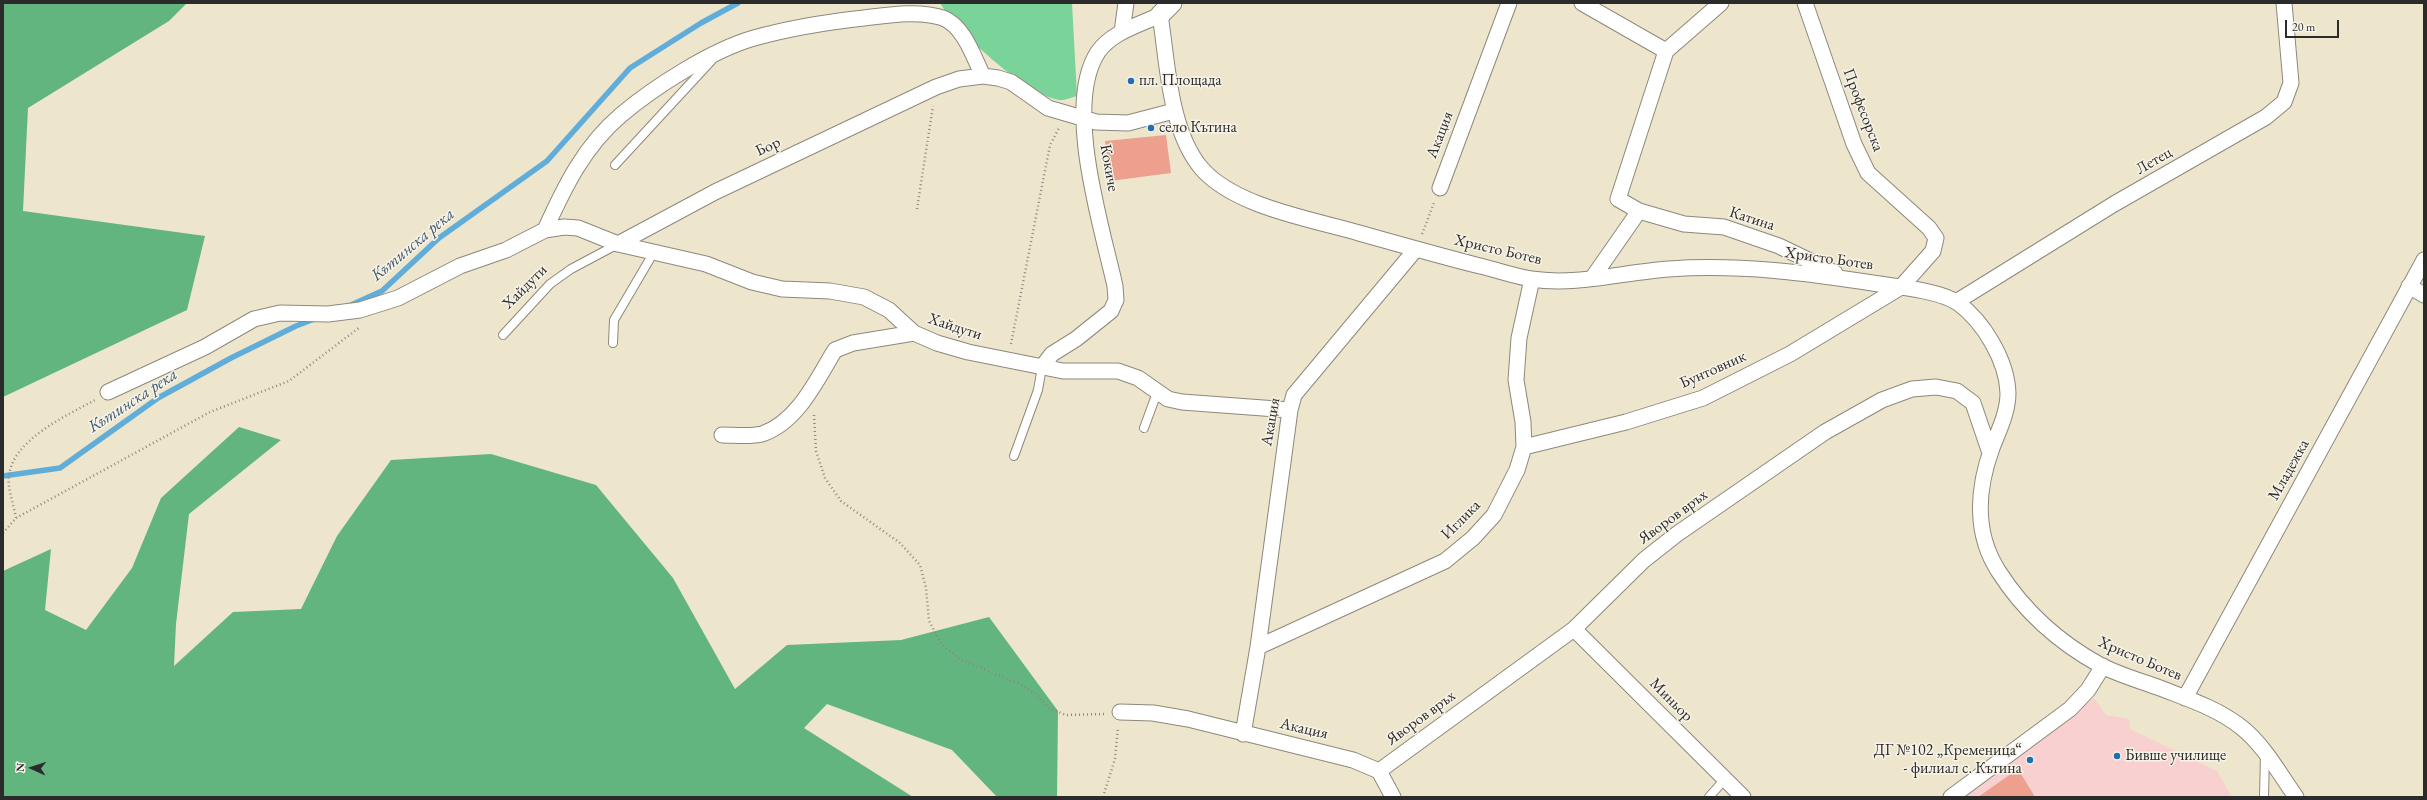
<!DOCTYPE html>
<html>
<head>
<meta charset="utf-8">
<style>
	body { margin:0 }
	#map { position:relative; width:2427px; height:800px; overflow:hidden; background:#eee6cc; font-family:"EB Garamond",serif }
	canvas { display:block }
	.frame { position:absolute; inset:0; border:4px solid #2b2b2b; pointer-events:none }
	.north { position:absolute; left:12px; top:748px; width:40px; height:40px; -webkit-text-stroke:3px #f7f3e8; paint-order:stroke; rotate:273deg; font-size:11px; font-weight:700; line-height:16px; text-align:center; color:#2b2b2b }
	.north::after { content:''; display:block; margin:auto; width:14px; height:18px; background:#2b2b2b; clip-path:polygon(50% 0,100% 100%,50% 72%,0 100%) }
	.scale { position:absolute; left:2285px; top:20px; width:54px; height:18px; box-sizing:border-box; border:2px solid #2b2b2b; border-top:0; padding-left:5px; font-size:12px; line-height:14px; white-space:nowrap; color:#2b2b2b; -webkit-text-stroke:3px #f7f3e8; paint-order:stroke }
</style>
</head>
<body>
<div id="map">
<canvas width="2427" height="800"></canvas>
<div class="frame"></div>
<div class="north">N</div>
<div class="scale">20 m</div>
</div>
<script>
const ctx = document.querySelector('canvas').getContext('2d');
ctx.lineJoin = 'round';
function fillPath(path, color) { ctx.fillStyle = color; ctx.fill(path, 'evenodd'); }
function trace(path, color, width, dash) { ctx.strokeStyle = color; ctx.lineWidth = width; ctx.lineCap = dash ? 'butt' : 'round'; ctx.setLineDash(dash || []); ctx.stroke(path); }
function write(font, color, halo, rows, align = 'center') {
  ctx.font = font + ' "EB Garamond",serif'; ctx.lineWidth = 3; ctx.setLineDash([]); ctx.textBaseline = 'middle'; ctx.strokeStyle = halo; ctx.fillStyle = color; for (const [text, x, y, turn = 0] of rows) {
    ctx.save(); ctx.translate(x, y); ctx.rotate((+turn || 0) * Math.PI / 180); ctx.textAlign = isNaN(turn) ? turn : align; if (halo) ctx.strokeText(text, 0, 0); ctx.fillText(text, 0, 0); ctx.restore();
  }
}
fillPath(new Path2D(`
	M2094,698L2106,715L2129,719L2130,729L2217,771L2232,797H1959Z`), '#f7d0cf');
fillPath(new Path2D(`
	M940,3H1072L1077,96C1072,97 1064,101 1059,100C1025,94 957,32 940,3Z`), '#7ad398');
fillPath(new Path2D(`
	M3,3H187L169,21L28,108L23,211L205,236L187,310L3,397Z
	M239,427L281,440L189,514L176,624L174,666L233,612L301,609L337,536L391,460L491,454L596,485L673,578L735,689L787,645L901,640L989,617L1058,711L1057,797H997L952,750L827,704L804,728L913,797H3V571L51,549L45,610L86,630L132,568L161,498Z`), '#63b580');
trace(new Path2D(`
	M351,305L382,291L439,238L547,161L630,68L701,23L738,3
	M3,476L60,468L158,398L231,358L296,326L317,318`), '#60add9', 5.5);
fillPath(new Path2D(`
	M1166,135L1171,173L1110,181L1105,141Z
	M2018,769L2035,797H1978Z`), '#eda08e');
const service = new Path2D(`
	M615,165L712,60
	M503,335L550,284L571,269L618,244
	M613,343L614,320L654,252
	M1144,428L1158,390
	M1014,456L1038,390L1042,367
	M1709,797L1725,779
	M2264,797L2265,753`);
const minor = new Path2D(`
	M1582,3L1666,51
	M1122,32L1126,3
	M1666,51L1618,199L1639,211L1684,224L1724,227L1779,246L1835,273
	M1666,51L1721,3
	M1440,188L1509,3
	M545,230C564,188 584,146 621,115C654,87 712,50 754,38C790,28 827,22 864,18C889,15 919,10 943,18C964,26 974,58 983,76
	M618,244L715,192L936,87L959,79L983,76L998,78L1011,82L1048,108L1096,122L1128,123L1174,111
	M1593,277L1639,211
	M2409,286L2424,295
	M1956,302L2114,204L2266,117L2284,102L2291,83L2284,3
	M1042,367L1052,354L1076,339L1111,311L1116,300L1115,286C1102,227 1063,105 1098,52C1112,32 1139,25 1160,15C1165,46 1167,80 1175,111C1180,131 1189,154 1202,169C1236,207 1311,219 1359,233C1398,244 1437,255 1476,265C1494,269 1513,276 1531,279C1576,286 1624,272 1669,269C1740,264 1809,273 1879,284C1901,287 1940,291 1958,303C1984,322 2007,361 2008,393C2008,412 1999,430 1992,448C1977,489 1974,534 1999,572C2024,611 2060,643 2100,665C2119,675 2141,681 2160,688C2188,699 2217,708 2241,727C2264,745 2279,773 2296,797
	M108,392L205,347L254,319L280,313L328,314L360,310L398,298L460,266L506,250L545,230L564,227L578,228L618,244L706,264L752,282L782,289L830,291L864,297L889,310L914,333L937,343L968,352L1063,371H1118L1138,378L1168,399L1182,402L1290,410
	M722,435C734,435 750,437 762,434C798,422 817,379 835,350L853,343L914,333
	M1524,447L1626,422L1703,398L1790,354L1901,287L1933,251L1936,238L1929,228L1868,173L1854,144L1805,3
	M1574,629L1743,797
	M1258,647L1445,561L1473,538L1494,515L1517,470L1524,447L1523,422L1516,380L1519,338L1532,279
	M2185,698L2424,260
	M1120,712L1153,713L1188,719L1353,760L1379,771L1393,797
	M1243,734L1258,647L1290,410L1294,395L1416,249
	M1379,771L1574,629L1644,560L1677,534L1825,432L1882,400L1912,389L1936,387L1957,391L1973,403L1990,453
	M1951,797L2070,709L2088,690L2103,666`);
const tertiary = new Path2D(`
	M1160,15L1172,3`);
trace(service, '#8c887c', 10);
trace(minor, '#8c887c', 17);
trace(tertiary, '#8c887c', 21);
trace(new Path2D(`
	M917,209L933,106
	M1422,234L1434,203
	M1011,344L1050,145L1059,128
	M814,415L816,451L825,478L841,501L900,543L920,565L926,588L929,621L942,645L960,659L1019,684L1036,694L1049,708L1066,715L1104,714
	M16,518L210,412L289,381L360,327
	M3,533L16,518C14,505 7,488 9,475C14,439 66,416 95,400
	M1103,797L1115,759L1118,727`), '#8c887c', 2.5, [1, 3]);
trace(service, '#fff', 8);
trace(minor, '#fff', 15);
trace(tertiary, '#fff', 19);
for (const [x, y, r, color] of [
	[1131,81,4,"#1f6fb2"],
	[1151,128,4,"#1f6fb2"],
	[2117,756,4,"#1f6fb2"],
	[2030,760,4,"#1f6fb2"]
]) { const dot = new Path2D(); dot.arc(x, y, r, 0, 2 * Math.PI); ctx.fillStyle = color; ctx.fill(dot); trace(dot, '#f7f3e8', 1.5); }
write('16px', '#2b2b2b', '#f7f3e8', [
	["пл. Площада",1139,81],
	["село Кътина",1159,128],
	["ДГ №102 „Кременица“",2022,751,"right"],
	["- филиал с. Кътина",2022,769,"right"],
	["Бивше училище",2125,756]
], 'left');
write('16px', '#2b2b2b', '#f7f3e8', [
	["Професорска",1863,110,69],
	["Акация",1440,135,-69],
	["Бор",768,147,-25],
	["Летец",2154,161,-30],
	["Кокиче",1109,168,80],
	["Катина",1752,219,18],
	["Христо Ботев",1498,250,13],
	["Христо Ботев",1829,259,8],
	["Хайдути",525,287,-45],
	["Хайдути",955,327,18],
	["Бунтовник",1713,370,-24],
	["Акация",1271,422,-80],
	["Младежка",2289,470,-61],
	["Яворов връх",1673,517,-36],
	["Иглика",1461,520,-45],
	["Христо Ботев",2140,659,23],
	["Миньор",1671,700,45],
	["Яворов връх",1421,718,-36],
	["Акация",1304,729,13]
]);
write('italic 17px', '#3e5868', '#f7f3e8', [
	["Кътинска река",413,245,-40],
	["Кътинска река",133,401,-33]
]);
</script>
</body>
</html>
